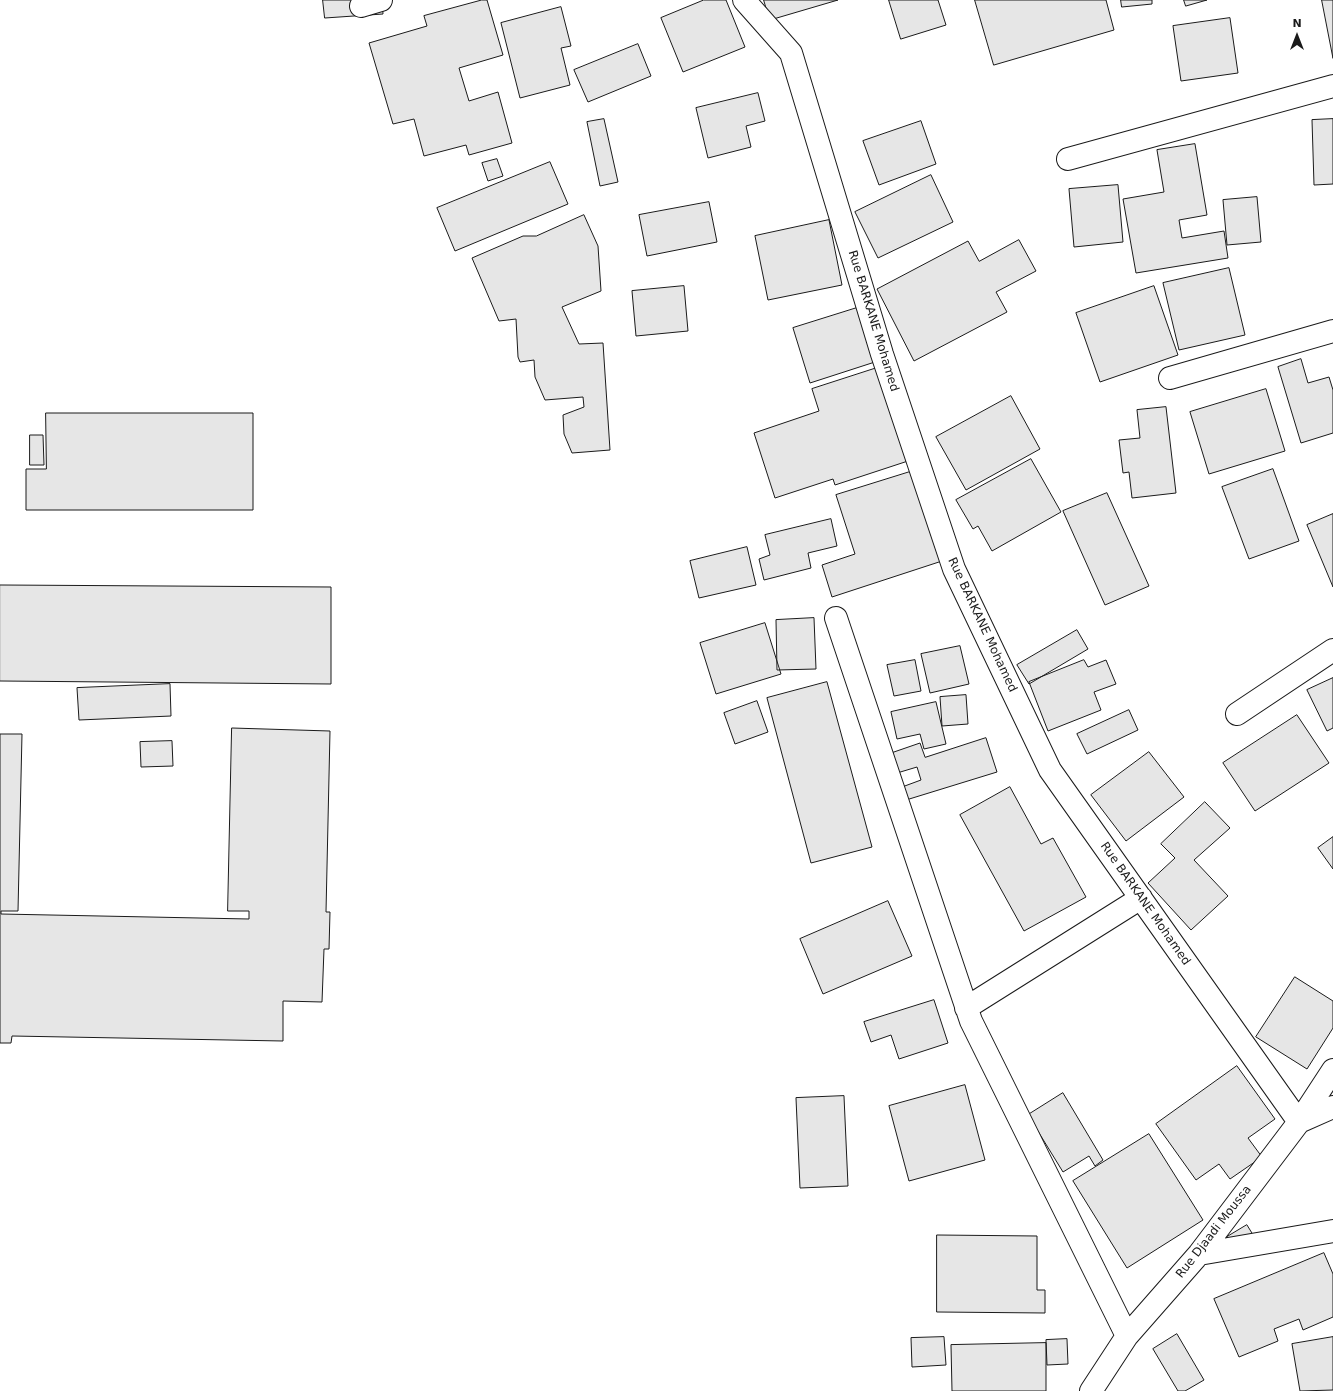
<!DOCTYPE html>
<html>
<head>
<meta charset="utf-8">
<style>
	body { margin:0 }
	#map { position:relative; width:1333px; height:1391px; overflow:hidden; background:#fff; font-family:"DejaVu Sans",sans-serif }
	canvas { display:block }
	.north { position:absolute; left:1277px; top:16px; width:40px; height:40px; -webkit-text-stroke:3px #fff; paint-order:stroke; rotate:0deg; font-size:11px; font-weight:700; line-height:16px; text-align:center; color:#1a1a1a }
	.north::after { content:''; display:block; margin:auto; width:14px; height:18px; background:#1a1a1a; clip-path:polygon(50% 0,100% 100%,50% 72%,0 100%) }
</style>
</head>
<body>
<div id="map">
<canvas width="1333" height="1391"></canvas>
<div class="north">N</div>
</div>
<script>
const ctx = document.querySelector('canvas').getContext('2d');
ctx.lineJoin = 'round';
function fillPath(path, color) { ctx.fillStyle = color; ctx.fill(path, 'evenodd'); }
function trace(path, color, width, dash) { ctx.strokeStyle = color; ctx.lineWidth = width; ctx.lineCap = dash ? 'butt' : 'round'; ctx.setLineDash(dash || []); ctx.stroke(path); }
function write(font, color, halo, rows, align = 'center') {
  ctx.font = font + ' "DejaVu Sans",sans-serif'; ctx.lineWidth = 3; ctx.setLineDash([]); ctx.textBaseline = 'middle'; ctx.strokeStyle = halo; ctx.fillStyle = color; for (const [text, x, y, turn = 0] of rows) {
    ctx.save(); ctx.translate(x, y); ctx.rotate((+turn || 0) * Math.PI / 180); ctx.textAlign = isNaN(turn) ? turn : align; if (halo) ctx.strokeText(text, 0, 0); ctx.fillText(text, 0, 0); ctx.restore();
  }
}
const building = new Path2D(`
	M323,0H382L383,14L325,18Z
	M482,0H487L503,55L459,68L469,101L498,92L512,143L469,155L466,145L424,156L414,119L393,124L369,43L427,26L424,16Z
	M704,0H726L745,47L683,72L661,18Z
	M764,0H838L770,20Z
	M889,0H938L946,25L901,39Z
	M975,0H1106L1114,30L994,65Z
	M1121,0H1152V4L1122,7Z
	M1184,0H1207L1186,6Z
	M1322,0H1333V58Z
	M561,7L571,46L561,48L570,85L520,98L501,23Z
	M1230,18L1238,73L1181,81L1173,26Z
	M638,44L651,76L588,102L574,70Z
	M758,93L765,121L746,126L751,147L708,158L696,108Z
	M604,119L618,182L600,186L587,122Z
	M1333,119V184L1314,185L1312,120Z
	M921,121L936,164L879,185L863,141Z
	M1195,144L1207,215L1179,220L1182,238L1224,231L1228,258L1136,273L1123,199L1164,192L1157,150Z
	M497,159L503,176L488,181L482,163Z
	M550,162L568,204L455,251L437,208Z
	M931,175L953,222L878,258L855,212Z
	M1118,185L1123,242L1074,247L1069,189Z
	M1257,197L1261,242L1227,245L1223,200Z
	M709,202L717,242L647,256L639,215Z
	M584,215L598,246L601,291L562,307L579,344L603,343L610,450L572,453L564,434L563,415L584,407L583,397L545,400L535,377L534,360L520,362L518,357L516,319L499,321L472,258L523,236H536Z
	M829,220L842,285L768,300L755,236Z
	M1019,240L1036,271L996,292L1007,312L914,361L877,289L968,241L979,261Z
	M1229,268L1245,335L1179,350L1163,283Z
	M684,286L688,331L636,336L632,291Z
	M1154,286L1178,355L1100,382L1076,313Z
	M860,307L878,361L810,383L793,328Z
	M1301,359L1308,383L1329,377L1333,390V433L1301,443L1278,367Z
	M880,367L911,460L835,485L833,479L775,498L754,433L819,411L812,389Z
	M1266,389L1285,451L1209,474L1190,412Z
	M1011,396L1040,449L966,490L936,437Z
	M1166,407L1176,493L1132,498L1129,472L1123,473L1119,440L1140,438L1137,410Z
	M46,413H253V510H26V469H46Z
	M30,435H43L44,465H30Z
	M1031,459L1061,512L992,551L978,526L973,529L956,500Z
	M1273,469L1299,541L1249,559L1222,487Z
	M913,471L942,561L832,597L822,565L855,554L836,495Z
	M1107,493L1149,586L1105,605L1063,511Z
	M1333,514V587L1307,525Z
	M831,519L837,546L808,553L811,568L764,580L759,559L770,555L765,535Z
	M747,547L756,585L699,598L690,561Z
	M0,585L331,587V684L0,681Z
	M814,618L816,669L777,670L776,620Z
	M765,623L781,674L716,694L700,643Z
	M1077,630L1088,649L1029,684L1017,665Z
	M960,646L969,684L930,693L921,654Z
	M915,660L921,691L894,696L887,665Z
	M1084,660L1088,667L1106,660L1116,684L1094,692L1101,710L1048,731L1029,682Z
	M1333,678V728L1327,731L1307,690Z
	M827,682L872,847L811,863L767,698Z
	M170,684L171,716L79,720L77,688Z
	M966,695L968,724L942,726L940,697Z
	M757,701L768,732L735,744L724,713Z
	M936,702L946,744L924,749L920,734L897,739L891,712Z
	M1129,710L1138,730L1087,754L1077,734Z
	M1297,715L1329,763L1255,811L1223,763Z
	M232,728L330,731L326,912H330L329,949H324L322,1002L283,1001V1041L12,1036L11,1043H0V734H22L18,911H1V914L249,919V911H228Z
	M986,738L997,772L906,800L902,787L921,780L917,767L897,773L891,753L920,743L925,757Z
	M172,741L173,766L141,767L140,742Z
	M1149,752L1184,797L1126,841L1091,795Z
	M1010,787L1041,844L1053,838L1086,897L1024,931L960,815Z
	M1205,802L1230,828L1194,860L1228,896L1191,930L1148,883L1175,858L1161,844Z
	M1333,837V869L1318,848Z
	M888,901L912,956L823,994L800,939Z
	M1295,977L1333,1001V1028L1307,1069L1256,1037Z
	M934,1000L948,1043L899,1059L891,1035L871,1042L864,1022Z
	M1237,1066L1275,1119L1248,1138L1262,1157L1230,1179L1219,1164L1196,1180L1156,1124Z
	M965,1085L985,1160L909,1181L889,1106Z
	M1063,1093L1103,1160L1095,1166L1089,1156L1063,1172L1028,1115Z
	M844,1096L848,1186L800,1188L796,1098Z
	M1149,1134L1203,1220L1127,1268L1073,1181Z
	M1247,1225L1255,1238L1234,1249L1227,1237Z
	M937,1235L1037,1236V1290H1045V1313L937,1312Z
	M1324,1253L1333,1274V1317L1303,1330L1299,1319L1274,1329L1278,1341L1239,1357L1214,1299Z
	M1177,1334L1204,1380L1185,1391H1178L1153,1349Z
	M944,1337L946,1365L912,1367L911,1338Z
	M1333,1337V1390L1300,1391L1292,1344Z
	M1067,1339L1068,1364L1047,1365L1046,1340Z
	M1046,1343V1391H952L951,1345Z`);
fillPath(building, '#e6e6e6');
trace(building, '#1a1a1a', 1);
const minor = new Path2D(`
	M744,0L791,53L882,354L954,569L1050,770L1299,1122L1333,1107
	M361,6L381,0
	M1068,159L1333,86
	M1170,378L1333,331
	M836,618L971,1021L1127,1336
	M1237,714L1333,650
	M966,1008L1141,898
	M1199,1254L1333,1231
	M1091,1391L1127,1336L1199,1254L1299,1122L1333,1070`);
trace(minor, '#1a1a1a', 24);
trace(minor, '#fff', 22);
write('12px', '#1a1a1a', '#fff', [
	["Rue BARKANE Mohamed",873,321,73],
	["Rue BARKANE Mohamed",982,625,65],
	["Rue BARKANE Mohamed",1145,904,55],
	["Rue Djaadi Moussa",1214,1232,-52]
]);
</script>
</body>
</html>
